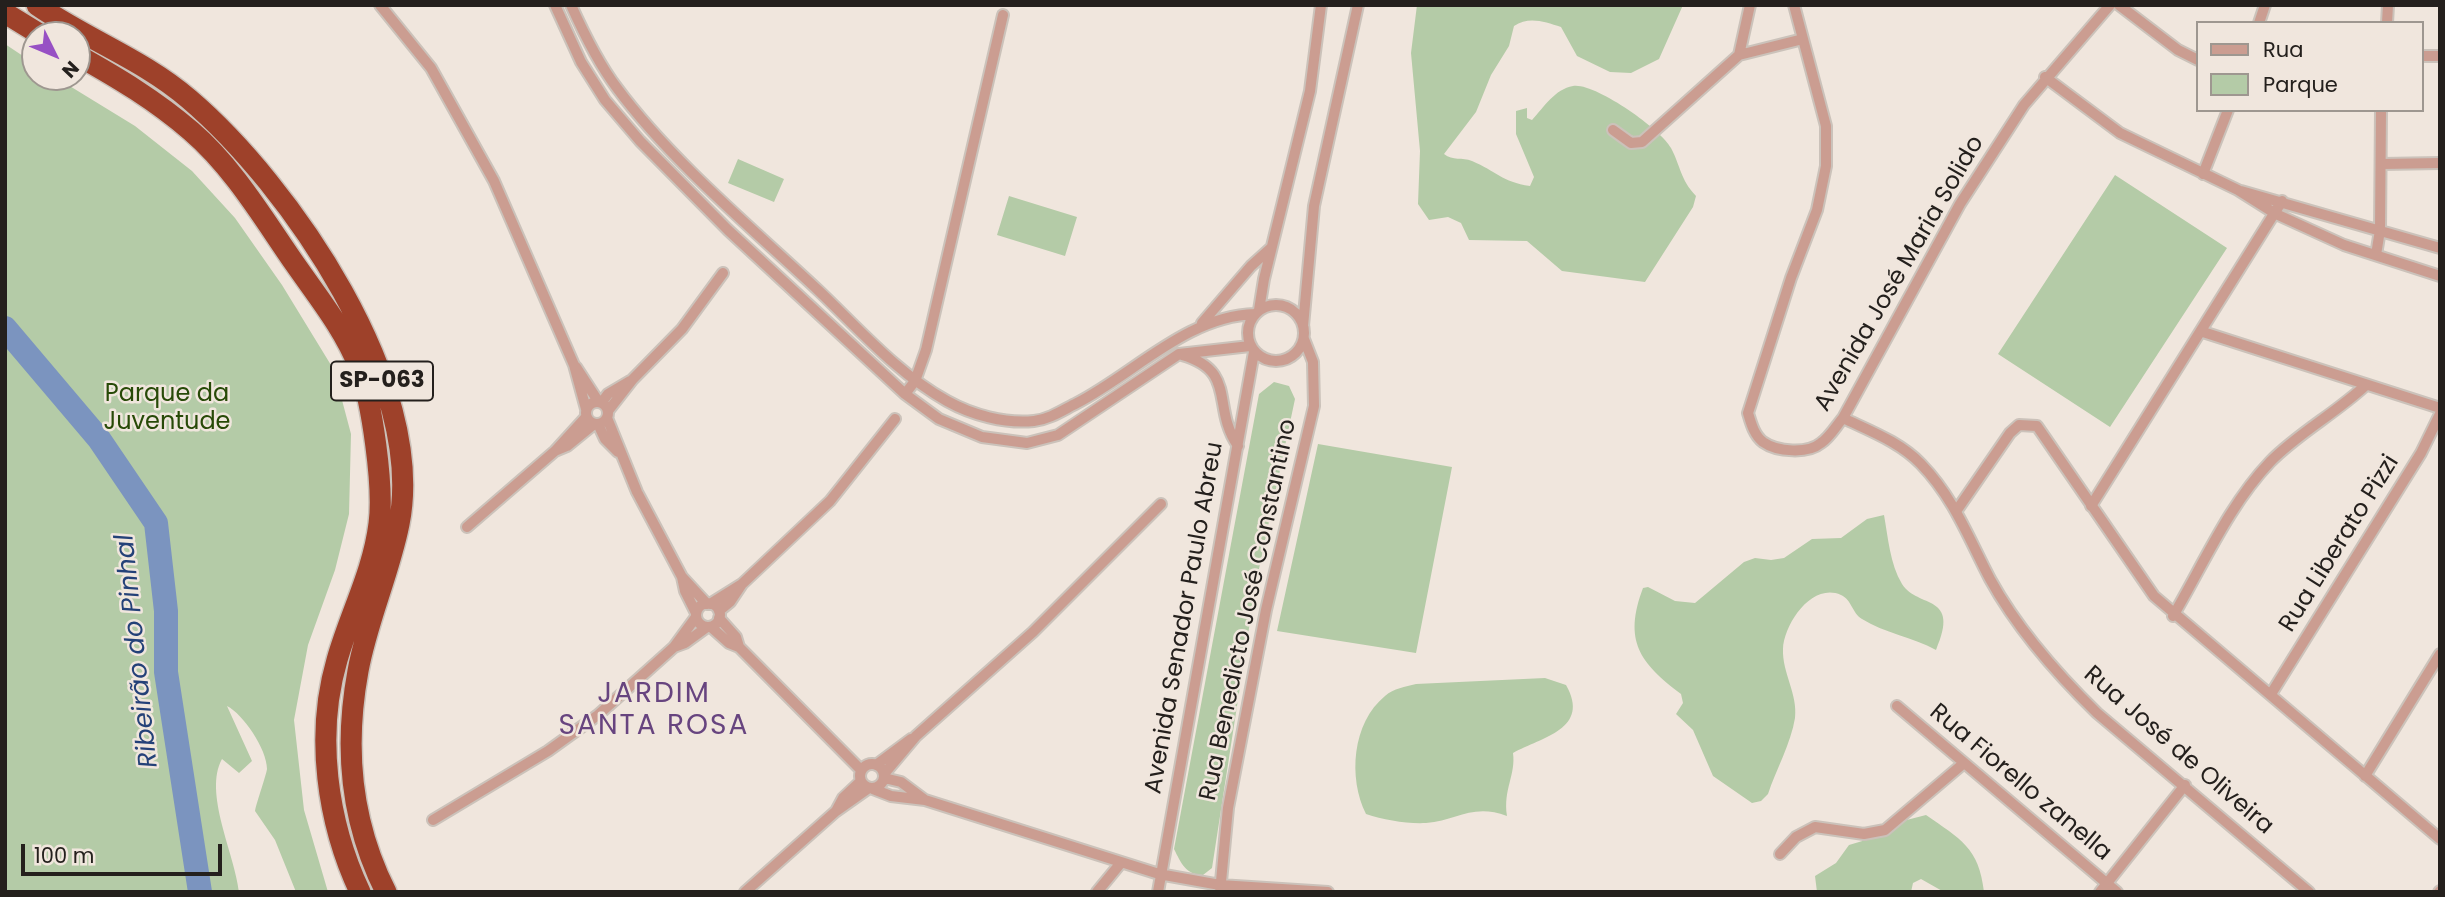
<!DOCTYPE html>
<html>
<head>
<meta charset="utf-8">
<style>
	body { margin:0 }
	#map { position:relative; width:2445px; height:897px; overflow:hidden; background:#f0e6dd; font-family:Poppins,sans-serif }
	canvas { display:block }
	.frame { position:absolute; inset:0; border:7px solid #24201d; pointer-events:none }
	.legend { position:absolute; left:2196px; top:21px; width:228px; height:91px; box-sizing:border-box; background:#f0e6dd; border:2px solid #9e9790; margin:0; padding:9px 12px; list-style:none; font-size:21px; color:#24201d }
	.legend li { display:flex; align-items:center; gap:14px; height:35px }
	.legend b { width:35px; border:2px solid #9e9790 }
	.north { position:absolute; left:21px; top:21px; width:70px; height:70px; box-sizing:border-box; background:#f0e6dd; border:2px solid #9e9790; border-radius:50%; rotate:133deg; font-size:19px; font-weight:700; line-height:28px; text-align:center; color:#24201d }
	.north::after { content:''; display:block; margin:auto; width:24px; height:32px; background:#9750c4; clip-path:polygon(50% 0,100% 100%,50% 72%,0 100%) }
	.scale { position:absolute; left:21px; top:844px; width:201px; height:32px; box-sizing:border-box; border:4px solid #24201d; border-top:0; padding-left:9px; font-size:21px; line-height:24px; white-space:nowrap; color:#24201d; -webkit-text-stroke:5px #f0e6dd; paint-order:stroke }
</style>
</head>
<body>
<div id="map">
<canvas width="2445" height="897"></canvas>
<div class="frame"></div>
<ul class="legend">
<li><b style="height:9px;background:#cb9d91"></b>Rua</li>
<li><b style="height:19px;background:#b4cba7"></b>Parque</li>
</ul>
<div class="north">N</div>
<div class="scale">100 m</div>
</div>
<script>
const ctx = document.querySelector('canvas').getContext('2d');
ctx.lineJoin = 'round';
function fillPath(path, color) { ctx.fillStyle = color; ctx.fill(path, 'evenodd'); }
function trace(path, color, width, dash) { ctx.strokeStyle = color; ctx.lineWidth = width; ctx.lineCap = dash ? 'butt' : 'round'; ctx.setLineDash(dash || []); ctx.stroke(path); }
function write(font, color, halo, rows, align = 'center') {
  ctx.font = font + ' Poppins,sans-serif'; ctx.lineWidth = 5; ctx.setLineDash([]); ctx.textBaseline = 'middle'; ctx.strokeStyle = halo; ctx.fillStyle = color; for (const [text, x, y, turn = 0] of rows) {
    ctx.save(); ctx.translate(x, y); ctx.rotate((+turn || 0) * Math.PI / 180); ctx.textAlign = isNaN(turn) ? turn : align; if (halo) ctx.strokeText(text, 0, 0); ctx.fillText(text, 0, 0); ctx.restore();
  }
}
fillPath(new Path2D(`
	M1417,5H1683L1659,59L1631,73L1610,72L1577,56L1561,27C1545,22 1529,16 1514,26L1509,46L1491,75L1476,112L1444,154C1453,161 1462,157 1472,161C1496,171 1502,182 1530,186L1534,177L1516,134V111L1527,108V118L1532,120C1544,107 1555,89 1573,86C1594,82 1661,129 1671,148C1681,167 1680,179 1696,196L1693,207L1645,282L1562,271L1527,241L1469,240L1461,223L1448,217L1429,220L1418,204L1420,151L1411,53Z
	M5,44L35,64V77H55L135,126L192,171L235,218L282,285L334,370L351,434L349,514L335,570L308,645L294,720L304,810L328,892H296L275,840L255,811C257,801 266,776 267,769C267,749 243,714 227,706L252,761L239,773L222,759C203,793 235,854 239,892H5Z
	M738,159L784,179L774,202L728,183Z
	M2115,175L2227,248L2110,427L1998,354Z
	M1009,196L1077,217L1065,256L997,235Z
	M1274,382L1289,386L1295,399L1256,583L1212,868L1203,875C1186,875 1181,863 1174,849L1259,394Z
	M1318,444L1452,467L1416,653L1277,631Z
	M1884,515C1888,537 1890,564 1902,584C1918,609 1961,593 1936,650C1913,637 1884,633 1862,619C1852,613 1852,600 1841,595C1812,582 1784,624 1783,649C1782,673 1798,694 1795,718C1791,743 1776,770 1768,794L1761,801L1752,803L1713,776L1693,730L1676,714L1683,703L1681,694C1640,663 1623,641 1643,588L1648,587L1675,601L1695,603L1744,562L1755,558L1771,560L1784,558L1812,539L1841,538L1867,519Z
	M1545,678L1566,685C1591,729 1542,737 1513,753C1516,775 1503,789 1507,816C1472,803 1457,821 1426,823C1407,824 1384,820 1366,814C1348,778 1352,723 1385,696C1394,688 1405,687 1416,684Z
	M1926,815C1960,839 1979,847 1984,892H1944L1921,879L1913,883L1911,892H1817L1815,876L1836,863L1849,845L1869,839L1895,823Z`), '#b4cba7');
trace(new Path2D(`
	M5,328L99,439L156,523L166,611V672L200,892`), '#7b94bf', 24);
const minor = new Path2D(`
	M380,5L431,68L494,181L574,365L586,409
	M555,5L581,62L605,100L640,141L728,230L905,394L939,419L982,437L1027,443L1058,435L1179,354L1250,346
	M571,5C584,34 598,63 617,88C670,160 754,230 819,291C859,329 898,374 947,401C972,415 1005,424 1034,421C1050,419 1063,410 1077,403C1135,373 1187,316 1255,314
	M1794,5L1826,126V166L1817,210L1791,278L1748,413C1751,423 1754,435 1763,442C1777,452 1808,454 1821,443C1830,437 1836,426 1843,418L1960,204L2024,105L2110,5
	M2119,5L2178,50L2198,60
	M2259,23L2265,5
	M2387,23L2388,5
	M1739,55L1750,5
	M2422,56H2440
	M2045,77L2120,133L2238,190L2276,214L2344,245L2440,276
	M1613,130L1631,143L1642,142L1739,55L1803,39
	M2382,164L2440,163
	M2203,174L2228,110
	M2241,191L2440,248
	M2376,255L2380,230L2381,110
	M1248 333a28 28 0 1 1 56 0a28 28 0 1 1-56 0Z
	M1259,310L1264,279L1310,91L1321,5
	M1202,323L1251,266L1271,248
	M1303,326L1314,206L1358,5
	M2203,332L2440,408
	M1182,355C1238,371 1211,407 1238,446
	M576,367L598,401
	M905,394L915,381L926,350L1003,15
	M586 413a11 11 0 1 1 22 0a11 11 0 1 1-22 0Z
	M602,402L608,394L630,381
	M608,411L633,379L682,329L723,273
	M607,418L637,492L682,577L685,591L696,613
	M1843,418C1870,431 1900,442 1921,464C1954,498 1969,539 1990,579C2018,630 2056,673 2097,713L2309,892
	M598,424L605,439L618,452
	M555,451L567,446L594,424
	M2091,506L2282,201
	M1957,510L2010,433L2019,425L2037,426L2154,596L2440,839
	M467,527L555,451L586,417
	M682,577L707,604
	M696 615a12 12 0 1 1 24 0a12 12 0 1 1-24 0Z
	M710,604L742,584L830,501L895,419
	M719,611L730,602L742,584
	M2173,616C2203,565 2229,505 2270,462C2297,434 2336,413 2366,385
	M719,618L736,637L739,647
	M711,627L729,643L739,647L861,770
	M674,647L685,643L707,627
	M2271,694L2421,453L2440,414
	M1897,706L2117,892
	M860 776a12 12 0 1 1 24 0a12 12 0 1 1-24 0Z
	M876,765L911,739
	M884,774L916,736L1033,632L1161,504
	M2365,776L2440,654
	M884,778L901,782L925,800
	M873,789L891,796L925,800L1159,874L1220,885L1328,892
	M836,811L843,798L861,781
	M433,820L548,751L598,715L674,647L696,617
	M1780,854L1796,837L1815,827L1864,834L1885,830L1964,763
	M745,892L835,812L869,788
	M1097,892L1120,864
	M1158,892L1254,352
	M1220,892L1228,808L1266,610L1314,406L1313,362L1304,339
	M2100,892L2185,785
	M2439,892L2440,891`);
const motorway = new Path2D(`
	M37,5C86,39 144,60 189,99C290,185 427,384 399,524C389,574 367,621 358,671C344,747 351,823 386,892
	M5,13L41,35
	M77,55C118,78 155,100 191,131C234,168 263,218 295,264C318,297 344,329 359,367C372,402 384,487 379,524C373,572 350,614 337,660C315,735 327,822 360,892`);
trace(minor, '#cbc2ba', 14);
trace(motorway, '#cbc2ba', 24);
trace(minor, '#cb9d91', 10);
trace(motorway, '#9e412a', 21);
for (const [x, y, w] of [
	[382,381,102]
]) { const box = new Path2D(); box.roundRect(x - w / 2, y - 19.5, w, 39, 5); ctx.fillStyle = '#f0e6dd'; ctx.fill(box); trace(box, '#24201d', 2); }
write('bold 23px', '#24201d', null, [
	["SP-063",382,381]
]);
write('24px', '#24201d', '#f0e6dd', [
	["Avenida José Maria Solido",1900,274,-60],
	["Rua Liberato Pizzi",2340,544,-58],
	["Rua Benedicto José Constantino",1249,610,-78],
	["Avenida Senador Paulo Abreu",1185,618,-80],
	["Rua José de Oliveira",2178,751,41],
	["Rua Fiorello zanella",2020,783,40]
]);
write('24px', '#274a07', '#f0e6dd', [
	["Parque da",167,395],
	["Juventude",167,423]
]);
write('italic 26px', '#244178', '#f0e6dd', [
	["Ribeirão do Pinhal",138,651,-96]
]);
ctx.letterSpacing = '2px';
write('28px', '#67447f', '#f0e6dd', [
	["JARDIM",654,695],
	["SANTA ROSA",654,727]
]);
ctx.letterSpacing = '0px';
</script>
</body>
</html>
